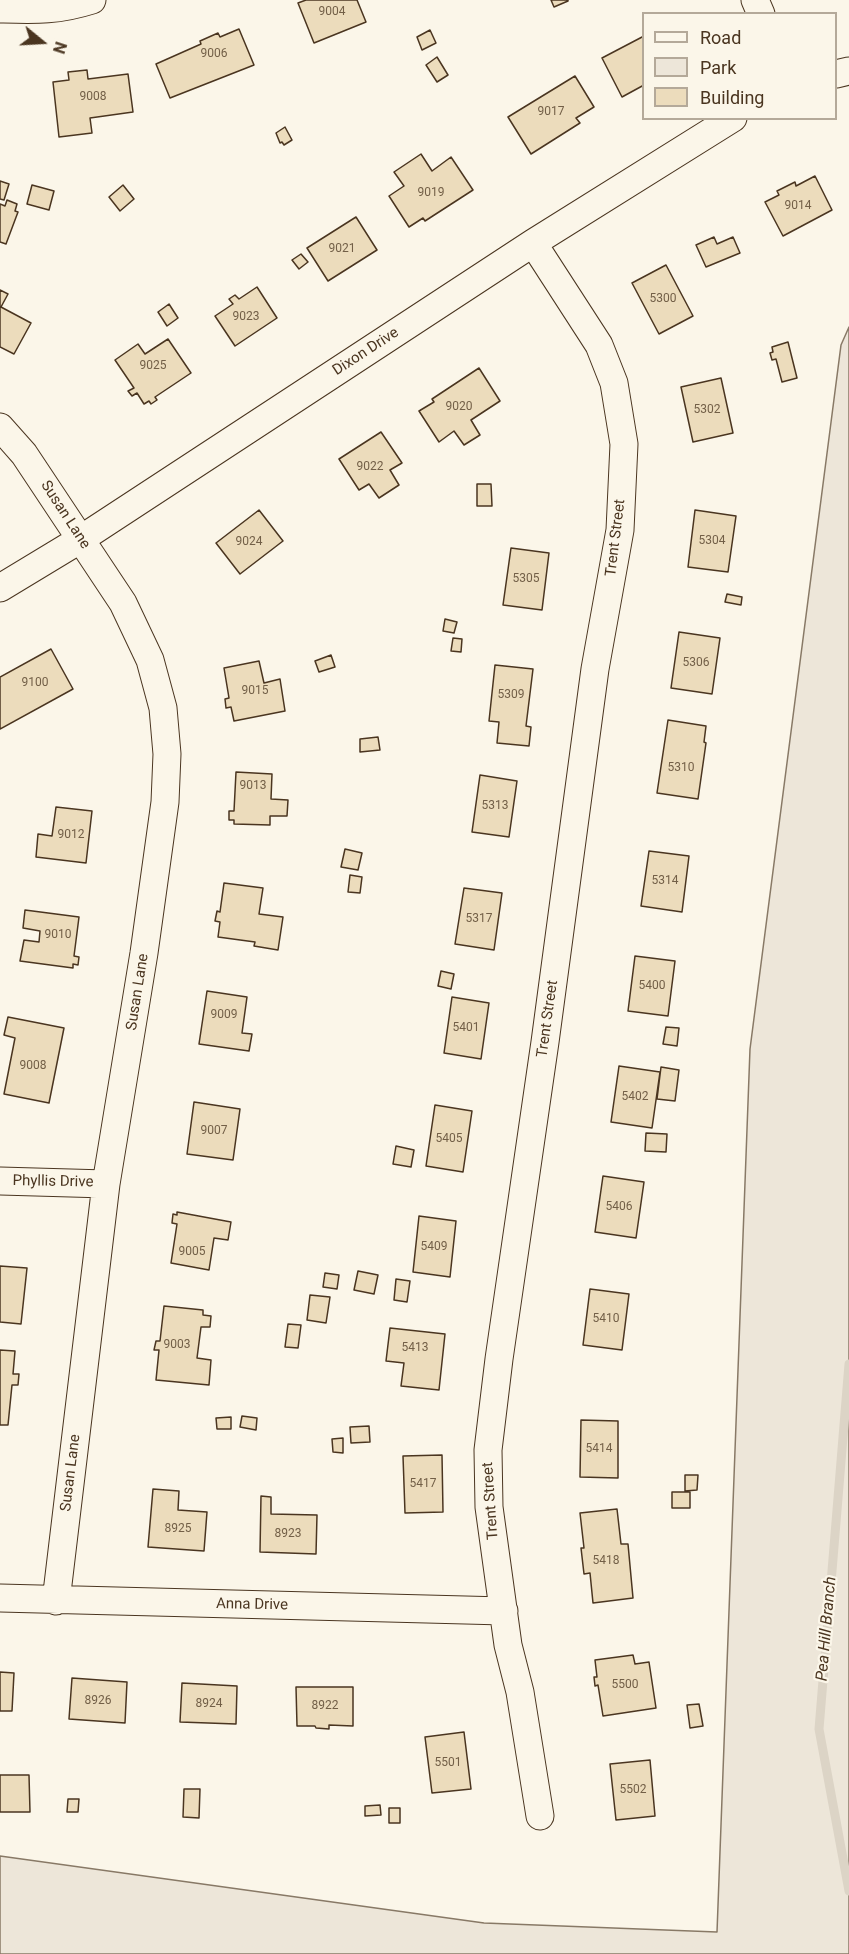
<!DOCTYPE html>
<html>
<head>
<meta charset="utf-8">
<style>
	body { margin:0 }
	#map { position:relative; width:849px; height:1954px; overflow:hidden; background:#fbf6e9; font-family:Roboto,sans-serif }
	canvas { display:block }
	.legend { position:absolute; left:642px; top:12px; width:195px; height:108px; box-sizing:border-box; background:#fbf6e9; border:2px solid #b4a999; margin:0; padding:8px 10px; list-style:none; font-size:18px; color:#4a3520 }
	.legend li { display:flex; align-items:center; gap:12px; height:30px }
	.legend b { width:30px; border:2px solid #b4a999 }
	.north { position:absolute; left:12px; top:12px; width:60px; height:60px; -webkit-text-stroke:4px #fbf6e9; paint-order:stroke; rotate:108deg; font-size:16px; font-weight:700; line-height:24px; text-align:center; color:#4a3520 }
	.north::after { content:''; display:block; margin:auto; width:21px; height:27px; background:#4a3520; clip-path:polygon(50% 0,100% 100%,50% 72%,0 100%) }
</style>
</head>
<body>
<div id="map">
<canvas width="849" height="1954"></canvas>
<ul class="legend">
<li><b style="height:8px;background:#fbf6e9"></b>Road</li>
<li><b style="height:16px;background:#ede6d9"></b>Park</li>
<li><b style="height:16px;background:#ecdcbc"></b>Building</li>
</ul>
<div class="north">N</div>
</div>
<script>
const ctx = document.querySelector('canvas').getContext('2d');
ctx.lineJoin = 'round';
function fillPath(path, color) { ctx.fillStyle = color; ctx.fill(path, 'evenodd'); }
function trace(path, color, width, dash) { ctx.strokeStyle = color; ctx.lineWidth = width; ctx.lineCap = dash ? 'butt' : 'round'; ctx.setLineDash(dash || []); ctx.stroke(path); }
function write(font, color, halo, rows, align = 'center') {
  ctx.font = font + ' Roboto,sans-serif'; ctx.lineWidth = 4.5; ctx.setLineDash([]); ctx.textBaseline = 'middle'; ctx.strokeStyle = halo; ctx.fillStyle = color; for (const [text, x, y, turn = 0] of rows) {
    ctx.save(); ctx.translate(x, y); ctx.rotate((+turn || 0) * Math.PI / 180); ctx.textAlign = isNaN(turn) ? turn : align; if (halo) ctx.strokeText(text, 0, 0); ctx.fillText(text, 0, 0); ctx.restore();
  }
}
const green = new Path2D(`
	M849,327V1954H0V1856L484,1923L717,1932L750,1049L841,345Z`);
fillPath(green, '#ede6d9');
trace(green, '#887966', 1.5);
trace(new Path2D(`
	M849,1364L819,1729L849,1891`), '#dcd4c6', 9);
const building = new Path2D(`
	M306,0H357L366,22L314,43L298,3Z
	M551,0H568V1L554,7Z
	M239,29L254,65L170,98L156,64L201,44L200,41L218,33L220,37Z
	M430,30L436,43L422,50L417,37Z
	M644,36V85L622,97L602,58Z
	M437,57L448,75L437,82L426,65Z
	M87,70L88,79L128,74L133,112L90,118L92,133L59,137L53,82L69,80L68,72Z
	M575,76L594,107L576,118L580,123L531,154L508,117Z
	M285,127L292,140L284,145L282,142L280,143L276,133Z
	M421,154L432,171L451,157L473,190L425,221L423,218L409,227L389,196L404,186L394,172Z
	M815,176L832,210L783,236L765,202L779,195L777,191L795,182L796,186Z
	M0,181L9,184L4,200L0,199Z
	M32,185L54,191L49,210L27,204Z
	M123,185L134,199L120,211L109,197Z
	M7,200L17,204L15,211L18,212L6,244L0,242V204L5,206Z
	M356,217L377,250L328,281L307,248Z
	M714,237L717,244L733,237L740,253L706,267L696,245Z
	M301,254L308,262L299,269L292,260Z
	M666,265L693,316L659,334L632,283Z
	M257,287L277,318L235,346L215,316L233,304L229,299L235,295L239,299Z
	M0,290L8,294L1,307L31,323L14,354L0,347Z
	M169,304L178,318L167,326L158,312Z
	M168,339L191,373L155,397L157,400L151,404L149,401L144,404L137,393L132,396L128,391L134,388L115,360L138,344L145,354Z
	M788,342L797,378L782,382L776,359L772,360L770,353L773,352L772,347Z
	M479,368L500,401L471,420L480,435L464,445L454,431L439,442L419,411L434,402L432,399Z
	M721,378L733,433L693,442L681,387Z
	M381,432L402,463L390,470L399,485L379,498L369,484L359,490L339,459Z
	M477,484H491L492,506H477Z
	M259,510L283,541L240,574L216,543Z
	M695,510L736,516L728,572L688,567Z
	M511,548L549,553L542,610L503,605Z
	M727,594L742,597L741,605L725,602Z
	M445,619L457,622L454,633L443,631Z
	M679,632L720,638L712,694L671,688Z
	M453,638L462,639L461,652L451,651Z
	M51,649L73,689L0,729V677Z
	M331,655L335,667L319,672L315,661Z
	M259,661L264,683L280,679L285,711L234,721L231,707L226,708L225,699L229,698L224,668Z
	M495,665L533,669L526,726L531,727L529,746L497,743L499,722L489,721Z
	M668,720L706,726L704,742L706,743L698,799L657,793Z
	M378,737L380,750L360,752V739Z
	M236,772L272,774L271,799L288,800L287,816H270V825L234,824V820H229V811H234Z
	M480,775L517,781L509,837L472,832Z
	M56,807L92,811L86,863L36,857L38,834L52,836Z
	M345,849L362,853L358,870L341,867Z
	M649,851L689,856L682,912L641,906Z
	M350,875L362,877L360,893L348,892Z
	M224,883L263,888L259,914L283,917L278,950L254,946L255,942L218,937L220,922L215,921L217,911L220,912Z
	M464,888L502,893L494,950L455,944Z
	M25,910L79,917L74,956L79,957L78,965L73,964V968L20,961L24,940L39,942L40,931L23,928Z
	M635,956L675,961L668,1016L628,1011Z
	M441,971L454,974L451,989L438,986Z
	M207,991L247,997L242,1033L252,1034L249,1051L199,1044Z
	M452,997L489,1003L481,1059L444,1053Z
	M8,1017L64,1028L49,1103L4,1094L15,1038L4,1035Z
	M666,1027L679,1028L677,1046L663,1044Z
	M619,1066L660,1072L652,1128L611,1122Z
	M661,1067L679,1070L675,1101L657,1099Z
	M194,1102L240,1109L233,1160L187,1154Z
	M435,1105L472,1111L463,1172L426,1166Z
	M646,1133L667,1134L666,1152L645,1151Z
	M396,1146L414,1150L411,1167L393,1164Z
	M603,1176L644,1182L636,1238L595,1232Z
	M177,1212L231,1222L228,1240L214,1238L209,1270L171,1263L177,1224L172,1223L173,1214L177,1215Z
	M419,1216L456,1221L450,1277L413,1272Z
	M0,1266L27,1268L21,1324L0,1322Z
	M358,1271L378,1275L374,1294L354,1290Z
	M325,1273L339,1275L337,1289L323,1287Z
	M396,1279L410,1281L407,1302L394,1300Z
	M590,1289L629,1294L622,1350L583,1345Z
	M310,1295L330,1297L326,1323L307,1320Z
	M164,1306L203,1310V1315L211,1316L210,1327H201L197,1358L211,1360L209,1385L156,1380L159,1350H154L156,1341H160Z
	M288,1324L301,1325L298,1348L285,1347Z
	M390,1328L445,1334L439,1390L401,1386L404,1363L386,1361Z
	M0,1350L15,1351L13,1374H19L18,1385H12L8,1425H0Z
	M242,1416L257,1418L256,1430L240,1427Z
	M231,1417V1429H217L216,1418Z
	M581,1420L618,1421V1478L580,1477Z
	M369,1426L370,1442L351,1443L350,1427Z
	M343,1438V1453L333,1452L332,1439Z
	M442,1455L443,1512L405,1513L403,1456Z
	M685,1475H698L697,1490L685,1491Z
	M153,1489L179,1491L178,1510L207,1512L204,1551L148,1547Z
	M672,1492H690V1508H672Z
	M261,1496L271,1497V1514L317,1515L316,1554L260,1552Z
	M617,1509L621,1544H628L633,1598L593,1603L590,1573L584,1574L581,1548H584L580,1513Z
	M633,1655L635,1664L649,1662L656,1708L603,1716L598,1685L595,1686L594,1677H597L595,1660Z
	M0,1672L14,1673L12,1711H0Z
	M72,1678L127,1682L125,1723L69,1719Z
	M182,1683L237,1686L236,1724L180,1722Z
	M296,1687H353V1726L329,1725V1729L316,1728L315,1726H297Z
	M699,1704L703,1726L690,1728L687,1705Z
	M464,1732L471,1789L432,1793L425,1737Z
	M650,1760L655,1816L616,1820L610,1764Z
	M0,1775H29L30,1812H0Z
	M184,1789H200L199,1818L183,1817Z
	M68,1799H79L78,1812H67Z
	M380,1805L381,1815L365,1816V1806Z
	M389,1808H400V1823H389Z`);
fillPath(building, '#ecdcbc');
trace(building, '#4a3520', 1.5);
const street = new Path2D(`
	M755,0L761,14
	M0,9C36,10 57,11 92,0
	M836,74L849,71
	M533,243L599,345L614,383L624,444L620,530L595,669L545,1042L499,1359L488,1450L489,1507L508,1645L520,1692L540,1816
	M0,427L24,454L123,603L150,660L163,708L167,754L165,802L144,953L106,1184L56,1601
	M0,588L81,539L533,243L733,118
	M0,1181L106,1184
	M0,1598L504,1611`);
trace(street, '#4a3520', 29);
trace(street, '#fbf6e9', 27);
write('12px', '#725f47', null, [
	["9004",332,12],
	["9006",214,54],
	["9008",93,97],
	["9017",551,112],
	["9019",431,193],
	["9014",798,206],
	["9021",342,249],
	["5300",663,299],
	["9023",246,317],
	["9025",153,366],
	["9020",459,407],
	["5302",707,410],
	["9022",370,467],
	["5304",712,541],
	["9024",249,542],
	["5305",526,579],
	["5306",696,663],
	["9100",35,683],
	["9015",255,691],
	["5309",511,695],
	["5310",681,768],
	["9013",253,786],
	["5313",495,806],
	["9012",71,835],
	["5314",665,881],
	["5317",479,919],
	["9010",58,935],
	["5400",652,986],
	["9009",224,1015],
	["5401",466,1028],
	["9008",33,1066],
	["5402",635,1097],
	["9007",214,1131],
	["5405",449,1139],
	["5406",619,1207],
	["5409",434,1247],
	["9005",192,1252],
	["5410",606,1319],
	["9003",177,1345],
	["5413",415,1348],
	["5414",599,1449],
	["5417",423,1484],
	["8925",178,1529],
	["8923",288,1534],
	["5418",606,1561],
	["5500",625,1685],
	["8926",98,1701],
	["8924",209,1704],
	["8922",325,1706],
	["5501",448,1763],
	["5502",633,1790]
]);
write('15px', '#4a3520', '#fbf6e9', [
	["Dixon Drive",366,352,-33],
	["Susan Lane",65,515,57],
	["Trent Street",616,538,-83],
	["Susan Lane",138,992,-81],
	["Trent Street",548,1019,-82],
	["Phyllis Drive",53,1182,1],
	["Susan Lane",71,1473,-83],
	["Trent Street",491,1501,-94],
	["Anna Drive",252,1605,1]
]);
write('italic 16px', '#4a3520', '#fbf6e9', [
	["Pea Hill Branch",827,1629,-85]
]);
</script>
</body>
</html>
